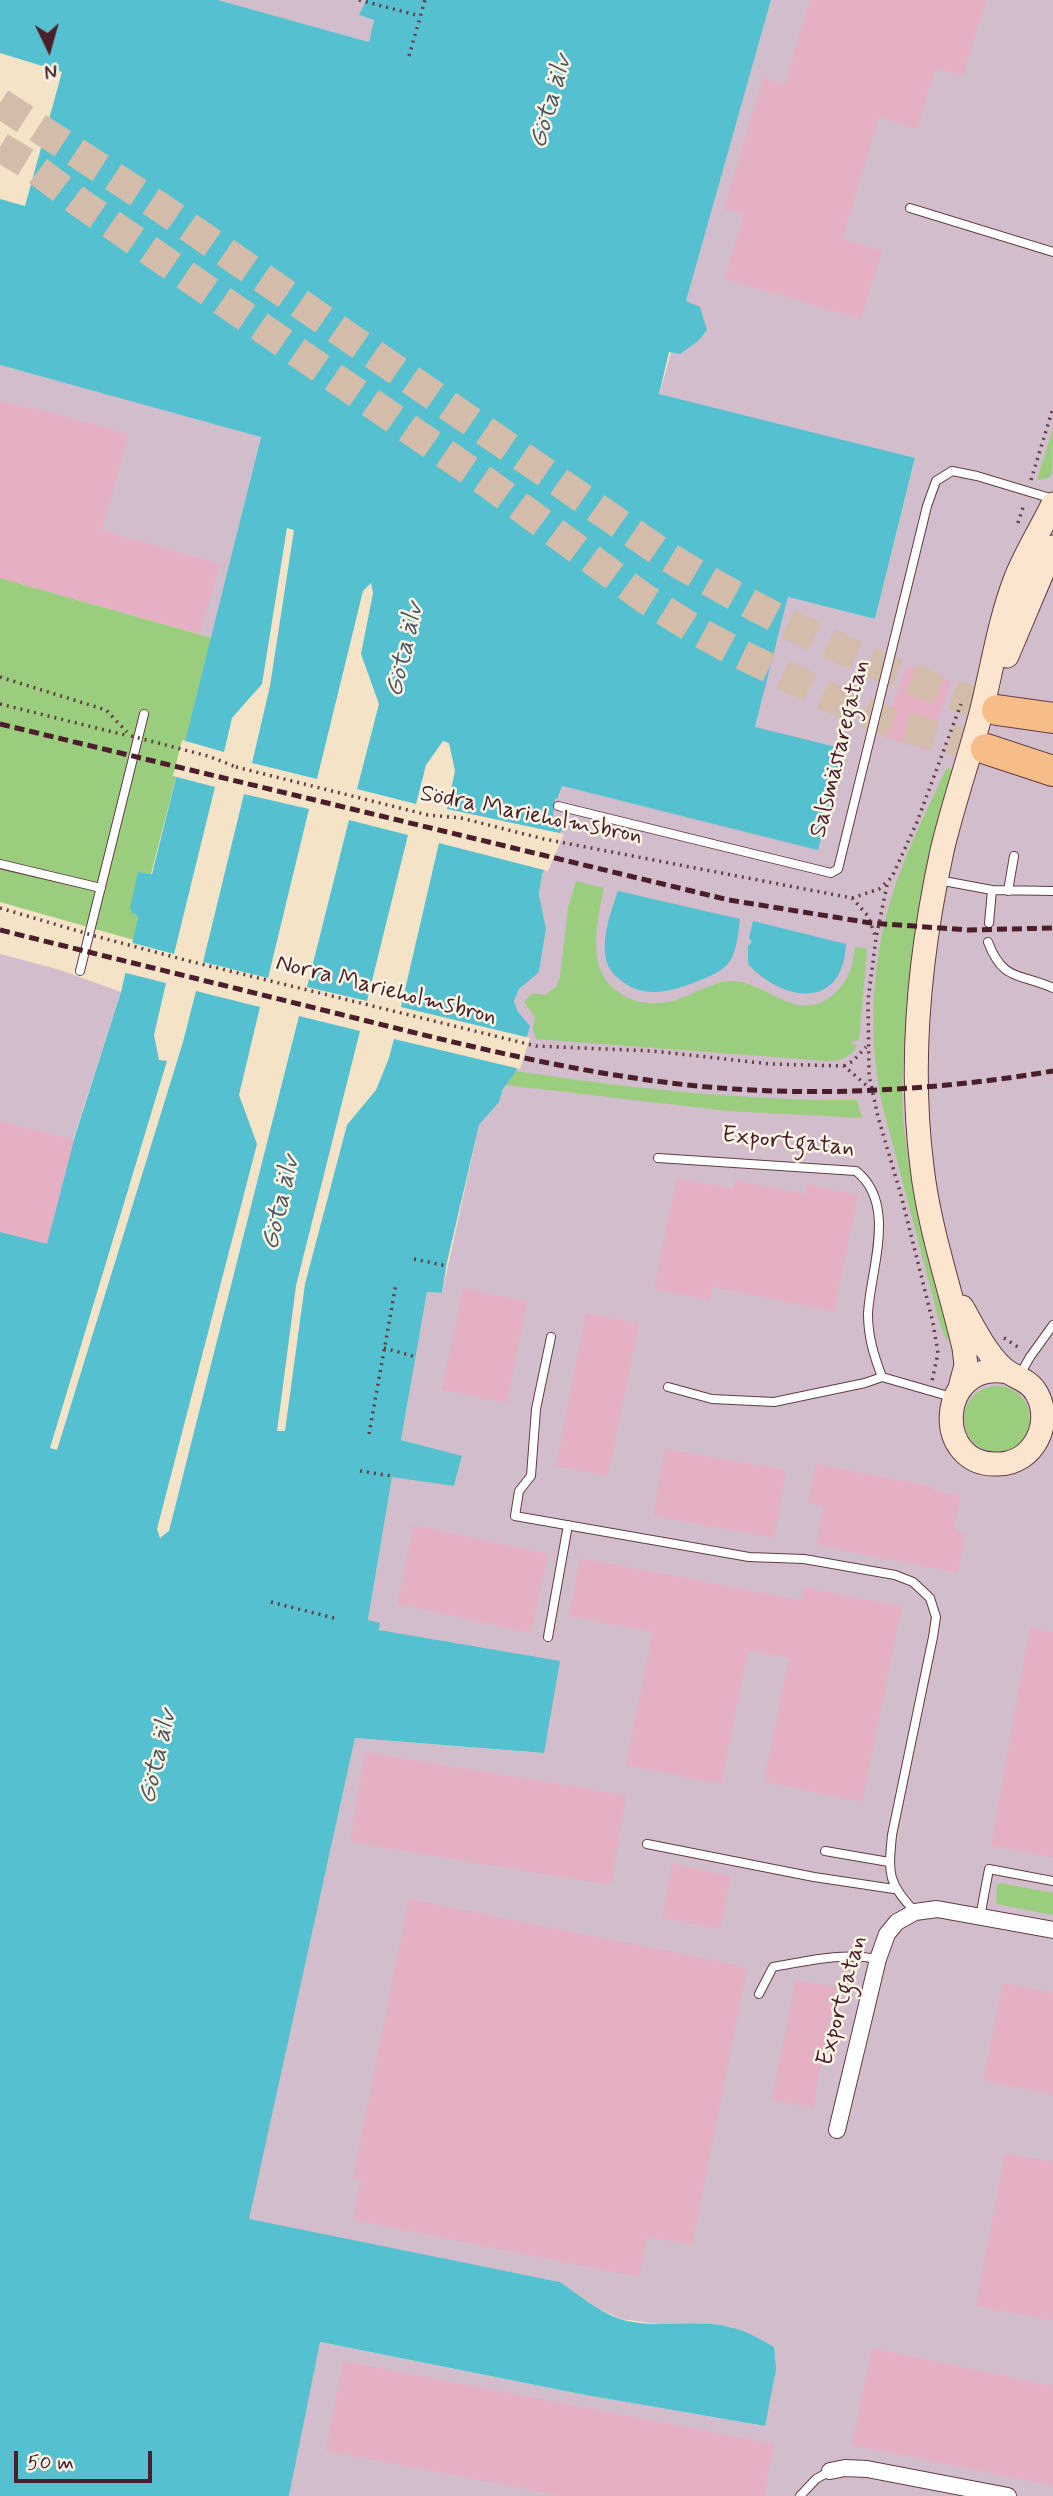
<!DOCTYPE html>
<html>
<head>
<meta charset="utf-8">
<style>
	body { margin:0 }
	#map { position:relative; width:1053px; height:2496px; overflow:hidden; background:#f5e3c8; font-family:Mynerve,sans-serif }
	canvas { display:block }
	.north { position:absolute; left:14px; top:14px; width:70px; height:70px; -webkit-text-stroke:5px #fcf5e5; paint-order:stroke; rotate:175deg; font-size:19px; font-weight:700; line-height:28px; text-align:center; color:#4a1f2b }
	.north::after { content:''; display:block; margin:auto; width:24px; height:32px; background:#4a1f2b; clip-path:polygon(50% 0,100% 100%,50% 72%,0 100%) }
	.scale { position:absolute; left:14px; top:2451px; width:138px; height:32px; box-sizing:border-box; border:4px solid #4a1f2b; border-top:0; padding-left:9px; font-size:21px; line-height:24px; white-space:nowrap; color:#4a1f2b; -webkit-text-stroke:5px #fcf5e5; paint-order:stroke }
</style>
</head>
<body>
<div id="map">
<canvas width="1053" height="2496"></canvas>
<div class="north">N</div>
<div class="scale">50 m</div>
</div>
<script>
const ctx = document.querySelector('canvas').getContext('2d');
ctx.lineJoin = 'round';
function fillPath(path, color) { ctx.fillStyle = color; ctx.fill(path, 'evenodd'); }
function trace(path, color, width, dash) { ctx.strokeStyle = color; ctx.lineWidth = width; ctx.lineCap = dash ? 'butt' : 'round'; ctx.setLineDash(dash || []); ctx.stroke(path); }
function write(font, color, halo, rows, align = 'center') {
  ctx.font = font + ' Mynerve,sans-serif'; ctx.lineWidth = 5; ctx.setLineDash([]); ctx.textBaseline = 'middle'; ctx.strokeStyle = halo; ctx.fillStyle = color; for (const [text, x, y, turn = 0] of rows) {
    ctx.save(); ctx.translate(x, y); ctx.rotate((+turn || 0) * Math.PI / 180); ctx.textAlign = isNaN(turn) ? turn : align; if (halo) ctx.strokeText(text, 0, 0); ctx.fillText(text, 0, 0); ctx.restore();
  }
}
fillPath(new Path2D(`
	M218,0H366L360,15L374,20L369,42Z
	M771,0H1053V2496H289L319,2342L580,2394L765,2426L774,2348L757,2338L730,2327L700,2323L659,2324L621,2319L597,2308L560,2282L248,2220L355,1738L543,1753L368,1620L392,1476L454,1486L462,1457L401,1440L427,1292L442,1293L479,1125L499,1102L503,1089L518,1012L514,1001L519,989L539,971L546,929L539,894L542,875L563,827L552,825L555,799L559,797L562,786L818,849L755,727L765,686L788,597L875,619L915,459L659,395Z
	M0,365L261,436L212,638L0,578Z
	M0,954L57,969L121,992L42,1236L0,1225Z`), '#d1bdcb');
fillPath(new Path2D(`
	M1053,428L1052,474L1048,478L1037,480Z
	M0,578L212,638L151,874L138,872L136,914L138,918L134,940L0,902Z
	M951,768L952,771C927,851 914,933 907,1017C904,1054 900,1091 904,1128C912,1201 932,1271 954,1341L946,1339L940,1324L883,1107C866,1033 872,950 898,878C911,841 930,805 946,769Z
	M576,881L604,888C597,922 585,968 618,992C633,1003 650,1005 668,1002C689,998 708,983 729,981C766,979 796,1027 834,994C849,981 853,966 855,947L867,949L859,1040L849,1042L857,1046C850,1058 840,1061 827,1061L536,1039L533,1029L535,1017L524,1002L533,993L545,995L556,987L560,977L568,908Z
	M516,1071C629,1088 742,1101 857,1100L862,1118L728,1111L506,1085Z
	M964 1419a33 33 0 1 1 66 0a33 33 0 1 1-66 0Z
	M1000,1883L1053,1893V1915L996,1904L997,1886Z`), '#9acd7e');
fillPath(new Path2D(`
	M0,0H218L369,42L374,20L359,15L366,0H771L686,301L700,307L707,330L698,341L680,354L669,352L659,394L915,458L875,619L788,597L755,727L844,749L818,850L562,786L558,798L555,799L552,825L563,827L542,875L539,894L546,929L539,972L519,989L514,1001L518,1012L530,1026L516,1071L503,1089L499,1102L479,1125L447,1262L442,1293L427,1292L401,1440L462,1456L454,1486L392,1477L368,1620L380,1623L379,1630L560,1661L544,1753L355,1738L249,2219L560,2282C579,2295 599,2312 620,2319C655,2330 694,2318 729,2327C745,2330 760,2339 774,2347L776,2369L765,2426L580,2394L320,2342L289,2496H0V1225L43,1236L121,992L138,918L136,914L132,913L130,908L138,872L152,874L261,437L0,365V199L25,206L62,72L0,53Z
	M618,891L740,919C738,934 737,954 727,965C719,973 708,977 698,981C671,992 642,1000 618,978C614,975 610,970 608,965C599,943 611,912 618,891Z
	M753,921L846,944C843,1011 783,1002 748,964V946L752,942L749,938Z`), '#55c0cf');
fillPath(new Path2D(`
	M287,528L294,530L270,686L252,763L317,779L363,591L371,583L373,593L361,654L379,704L357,789L416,804L426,765L443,741L449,743L455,771L447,809L564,834L548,871L439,843L401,1007L530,1038L520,1069L394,1039L389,1058L376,1090L347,1125L305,1284L285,1431H277L296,1286L360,1031L299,1016L169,1531L160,1538L157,1529L257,1144L239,1095L260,1007L196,991L183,1042L57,1450L50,1448L167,1061L159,1060L154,1035L166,983L122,972L129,942L174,954L215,787L173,776L182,740L224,752L232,718L262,684ZM244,794L309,809L268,978L203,962ZM349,820L408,835L367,1001L307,987Z`), '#f5e3c8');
fillPath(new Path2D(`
	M810,0H986L963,76L935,68L917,129L879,117L842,239L882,251L861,319L725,279L744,214L724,209L763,78L785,84Z
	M0,400L32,409V407L129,434L102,530L220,564L200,634L0,578Z
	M906,666L951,681L928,751L883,736Z
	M0,1121L74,1140L47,1244L0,1232Z
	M677,1178L733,1189L735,1180L805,1194L807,1184L858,1195L834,1312L713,1287L710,1300L654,1289Z
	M463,1288L527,1301L507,1403L442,1390Z
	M586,1313L639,1323L608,1476L556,1466Z
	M665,1449L786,1470L774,1538L653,1516Z
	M816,1464L934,1487L933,1490L960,1496L954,1530L965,1535L958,1573L816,1545L823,1506L808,1503Z
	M414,1525L548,1554L531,1633L397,1604Z
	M580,1558L801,1600L804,1587L902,1607L862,1802L764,1782L789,1658L748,1650L721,1784L626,1765L653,1632L569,1616Z
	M1030,1627L1053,1632V1857L991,1846Z
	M365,1752L626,1795L611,1885L350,1842Z
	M672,1864L731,1876L720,1929L662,1918Z
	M409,1899L747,1967L692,2245L647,2237L639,2277L353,2220L361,2180L353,2178Z
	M796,1980L836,1987L813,2108L772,2100Z
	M1003,1983L1053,1993V2095L983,2081Z
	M1005,2153L1053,2162V2321L976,2306Z
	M872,2348L1053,2386V2486L852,2445Z
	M343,2361L774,2444L764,2496H562L326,2451Z`), '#e5b0c3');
trace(new Path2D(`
	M0,103L151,201L665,555C770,619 880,672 997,710
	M0,147L30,165L79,202L489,484L644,598L697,631L732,650L834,699L896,725L986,749`), '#d3bca9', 30, [30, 15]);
const lane = new Path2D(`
	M910,208L1053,252
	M558,806L823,871L831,873L838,869L927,506L936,481L952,471L977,476L1053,499
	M0,864L101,888
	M938,880L992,890L1053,891
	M1008,891L1014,856
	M989,923L992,890
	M988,942C1003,982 1020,973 1053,988
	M80,971L144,714
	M658,1158L856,1171C898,1204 870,1270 868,1314C868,1337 874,1356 882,1377
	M551,1337L536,1409L531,1476L519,1491L515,1516L749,1557L804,1559L895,1575L913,1582L930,1598L936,1617L933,1637L892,1835C888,1876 888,1882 915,1912
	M1019,1376L1030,1357L1053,1325
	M668,1387L712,1399L774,1402L865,1383L882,1377L955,1398
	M548,1637L568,1525
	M647,1844L814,1877L894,1889
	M825,1851L889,1862
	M980,1917L989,1869L1053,1881
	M759,1994L773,1967C808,1961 842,1952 878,1959
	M800,2496L816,2479L830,2471`);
const street = new Path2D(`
	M837,2130L878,1959L887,1934L897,1922L915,1912L937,1909L1053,1930
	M830,2471L845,2468L867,2469L1008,2496`);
const secondary = new Path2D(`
	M1007,656L1053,547
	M962,1307C973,1326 989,1360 1008,1372C1019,1379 1030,1381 1037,1394C1053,1423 1034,1463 999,1464C931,1468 937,1358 1008,1372
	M960,1388L966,1365L964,1348C950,1288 929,1228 922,1167C909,1064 920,952 942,851C953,804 969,759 981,713C992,669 999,622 1015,580C1025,554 1041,529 1053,504`);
const highway = new Path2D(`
	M997,710L1053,718
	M986,749L1053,771`);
trace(lane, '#643c43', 10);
trace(street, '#643c43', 18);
trace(secondary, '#643c43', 25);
trace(highway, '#643c43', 32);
trace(new Path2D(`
	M359,0L420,16
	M409,56L425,0
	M1031,480L1053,408
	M1018,523L1024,504
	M0,677L106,710L127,732
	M0,704L125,735
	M236,767L428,815L461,818L544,839L852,898L868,916L876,938
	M887,885L876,938L868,1001L869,1075L878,1117L901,1195L933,1323L938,1353L932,1381
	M852,898L879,889L892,877L917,822L961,704
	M189,961L536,1046L652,1051L771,1064L844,1066L873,1091
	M844,1066L853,1061L866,1047
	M414,1259L447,1266
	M1004,1338L1021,1349
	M384,1348L416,1357
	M369,1434L396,1284
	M360,1471L392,1476
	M271,1602L338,1619`), '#643c43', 3.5, [2, 5]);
trace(lane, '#fff', 8);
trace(street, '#fff', 16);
trace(secondary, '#fce5cf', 23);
trace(highway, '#f7bd88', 30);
trace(new Path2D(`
	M0,724L729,900L871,923L968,930L1053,928
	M0,930C112,958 223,985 335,1013C452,1042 568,1072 688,1085C808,1098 934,1091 1053,1071`), '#4a1f2b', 5, [10, 5]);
trace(new Path2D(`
	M131,736L208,756L236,767
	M0,908L95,936L189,961`), '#643c43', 3.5, [2, 5]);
write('24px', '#4a1f2b', '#fcf5e5', [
	["Salsmästaregatan",841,749,-76],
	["Södra Marieholmsbron",531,816,11],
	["Norra Marieholmsbron",386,991,14],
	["Exportgatan",788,1143,6],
	["Exportgatan",843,2001,-75]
]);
write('italic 26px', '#4e5764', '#fcf5e5', [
	["Göta älv",552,102,-74],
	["Göta älv",406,650,-77],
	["Göta älv",282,1203,-77],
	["Göta älv",159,1757,-77]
]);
</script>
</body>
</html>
